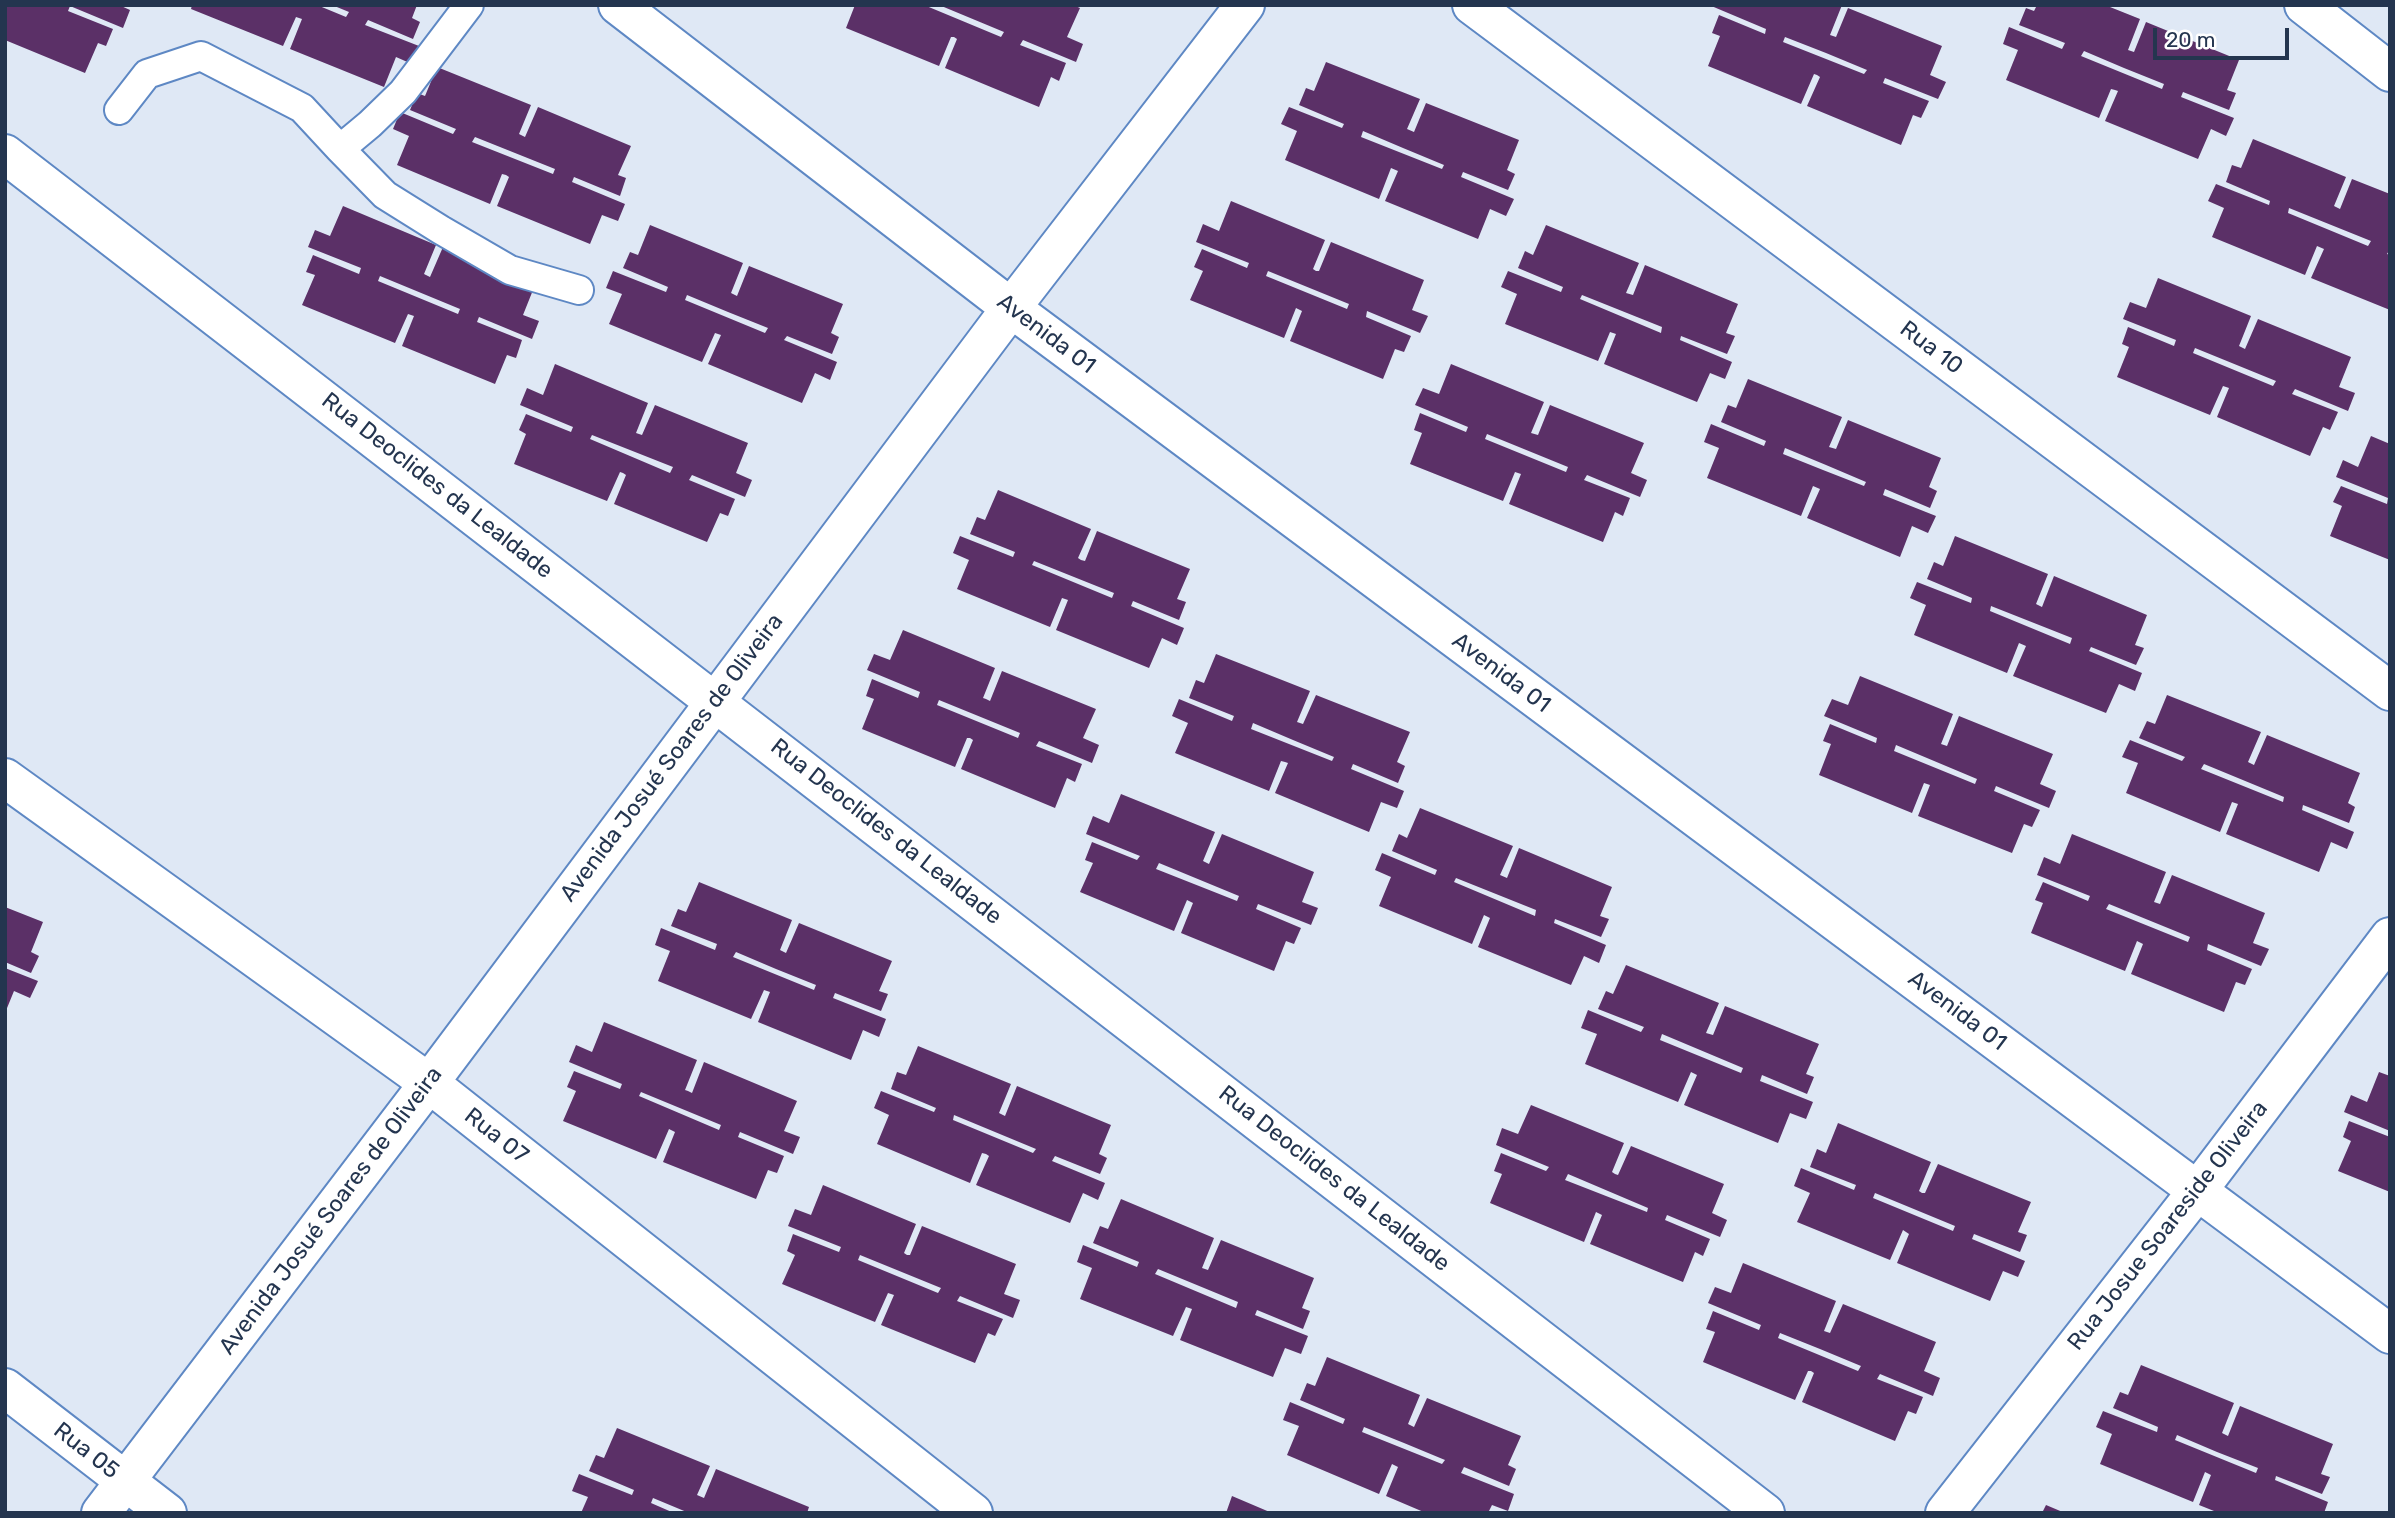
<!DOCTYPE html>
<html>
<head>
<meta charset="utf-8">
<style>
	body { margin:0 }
	#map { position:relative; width:2395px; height:1518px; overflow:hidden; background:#dfe8f5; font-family:Rubik,sans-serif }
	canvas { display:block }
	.frame { position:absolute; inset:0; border:7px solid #24354f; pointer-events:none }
	.scale { position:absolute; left:2153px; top:28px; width:136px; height:32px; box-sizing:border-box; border:4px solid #24354f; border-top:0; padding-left:9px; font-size:21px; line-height:24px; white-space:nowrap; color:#24354f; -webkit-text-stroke:5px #fff; paint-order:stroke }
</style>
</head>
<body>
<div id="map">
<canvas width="2395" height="1518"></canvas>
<div class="frame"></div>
<div class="scale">20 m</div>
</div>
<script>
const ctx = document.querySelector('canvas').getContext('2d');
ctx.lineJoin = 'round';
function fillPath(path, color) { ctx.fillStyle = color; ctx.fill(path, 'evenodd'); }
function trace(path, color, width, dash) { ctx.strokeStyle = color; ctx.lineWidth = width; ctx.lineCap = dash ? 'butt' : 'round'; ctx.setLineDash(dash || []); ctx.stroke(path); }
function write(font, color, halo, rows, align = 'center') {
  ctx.font = font + ' Rubik,sans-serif'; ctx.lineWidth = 7; ctx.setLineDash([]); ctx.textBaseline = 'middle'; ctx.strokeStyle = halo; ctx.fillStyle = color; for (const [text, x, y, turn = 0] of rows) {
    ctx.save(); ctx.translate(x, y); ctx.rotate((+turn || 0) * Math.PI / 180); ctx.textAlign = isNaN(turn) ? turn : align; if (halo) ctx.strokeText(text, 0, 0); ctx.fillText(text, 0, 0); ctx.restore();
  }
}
fillPath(new Path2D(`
	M5,5H119L130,10L123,28L70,6L68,11L113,29L106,46L98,43L85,73L5,40Z
	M192,5H317L346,17L349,12L332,5H417L412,18L420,22L413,39L368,20L365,25L419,46L412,64L396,57L384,87L290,49L302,19L296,17L283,46L191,9Z
	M855,5H924L1001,37L1004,32L939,5H1073L1080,8L1067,37L1083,44L1076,62L1023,40L1020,45L1066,63L1059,81L1051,77L1039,107L945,68L957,39L954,37H951L939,66L846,28Z
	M1709,5H1842L1830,35L1836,37L1848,8L1942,46L1930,75L1946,82L1938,99L1885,78L1883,83L1929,101L1921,118L1913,115L1901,145L1807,106L1820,77L1817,75L1814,74L1801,104L1708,66L1720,36L1712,33L1719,15L1765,34L1766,29ZM1785,37L1826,53L1867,70L1864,74L1783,42Z
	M2037,5H2105L2140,19L2128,50L2134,52L2146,22L2239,60L2227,90L2236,93L2229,110L2183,92L2181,97L2234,118L2226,136L2211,129L2198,159L2105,121L2118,91L2115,90L2111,89L2099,118L2006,80L2018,50L2003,44L2009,27L2062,49L2065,43L2019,25L2026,8L2034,11ZM2084,51L2124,68L2164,84L2162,89L2081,56Z
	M1326,62L1420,99L1407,129L1414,132L1426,103L1519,140L1507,170L1515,174L1508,190L1463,172L1461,177L1514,199L1506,216L1490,209L1478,239L1385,201L1398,171L1391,168L1379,199L1285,160L1297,131L1281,124L1289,107L1342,128L1344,124L1299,105L1306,88L1314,91ZM1363,131L1403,148L1444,165L1442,169L1361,137Z
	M437,67L531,105L519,134L525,137L538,107L631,146L618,175L626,178L620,196L574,177L572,182L625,204L618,221L602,215L590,244L497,206L509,177L506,175L502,174L490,204L397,165L409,136L393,129L400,112L453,134L456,129L410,110L417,93L425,96ZM475,137L555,169L553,174L472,142Z
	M2253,139L2346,177L2334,206L2340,209L2352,179L2390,194V249L2387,254L2390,255V310L2311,278L2324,249L2317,246L2305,275L2212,237L2224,208L2208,201L2216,184L2269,205L2270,201L2226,182L2232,165L2241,168ZM2289,208L2371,241L2368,246L2288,213Z
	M1231,201L1325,240L1313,269L1316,271H1319L1331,242L1424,280L1412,310L1428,316L1420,333L1367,311L1366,317L1411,336L1404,352L1395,349L1383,379L1290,341L1302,311L1296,308L1284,338L1190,300L1203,271L1194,267L1202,249L1247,268L1249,263L1196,242L1203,224L1219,231ZM1268,271L1349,304L1347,309L1266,276Z
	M343,206L436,245L424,274L430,277L443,247L535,285L523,315L539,321L532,339L479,317L477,322L522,340L516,358L507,355L495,384L402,346L414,316L408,314L395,343L302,305L315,275L306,272L313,255L359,274L361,268L308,247L315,230L330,236ZM380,276L460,309L458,314L378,281Z
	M650,225L743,263L731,293L737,296L749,266L843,304L831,333L839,337L832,354L787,336L784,340L837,362L830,380L815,373L802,403L708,364L721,335L715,333L702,362L609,324L622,294L606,288L613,271L666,292L668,287L623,268L630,252L638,255ZM687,295L728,312L768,328L765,333L685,300Z
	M1546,225L1639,263L1626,293L1633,295L1645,265L1738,304L1726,333L1735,336L1727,354L1681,336L1680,340L1732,362L1725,379L1710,373L1697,402L1604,364L1616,334L1610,332L1598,361L1505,324L1517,294L1501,287L1508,271L1561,292L1563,287L1518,268L1525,251L1533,255ZM1582,295L1662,327L1661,333L1580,299Z
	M2158,278L2251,316L2239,346L2245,349L2258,319L2351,357L2339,387L2355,393L2348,411L2295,389L2292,394L2338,412L2330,430L2323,427L2310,456L2217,417L2229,388L2223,386L2210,415L2117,377L2129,347L2122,344L2128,327L2174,346L2176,340L2123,319L2130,302L2146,308ZM2195,348L2276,381L2273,386L2193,353Z
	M555,364L648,403L636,433L642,435L655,405L748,443L736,473L752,480L745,497L692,475L689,480L735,499L728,516L720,513L707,542L614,504L626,475L623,473L620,472L607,501L514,464L526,434L519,430L526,414L571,432L573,427L520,405L527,388L543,395ZM592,435L673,467L670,473L590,439Z
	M1451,364L1544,402L1531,433L1538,435L1550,405L1644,443L1631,473L1647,480L1640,497L1587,475L1584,480L1630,498L1623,516L1615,512L1603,542L1509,504L1521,474L1515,472L1503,501L1410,464L1422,433L1414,430L1420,413L1466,432L1468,427L1415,405L1423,388L1439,394ZM1487,434L1568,467L1566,472L1485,439Z
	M1748,379L1842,417L1829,447L1836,449L1848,420L1941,458L1929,487L1937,491L1930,508L1885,489L1883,495L1936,516L1928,533L1912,526L1900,557L1807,518L1820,489L1813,486L1801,516L1707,478L1719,448L1704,442L1711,424L1764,446L1766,441L1721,422L1728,405L1736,408ZM1785,448L1826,465L1866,482L1864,486L1823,470L1783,454Z
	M2371,436L2390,444V560L2330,536L2342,506L2333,502L2341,486L2387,504L2388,498L2336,477L2343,460L2358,467Z
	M998,490L1091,529L1078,558L1081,560L1085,561L1097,531L1190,569L1177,599L1186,602L1179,620L1133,601L1131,606L1184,628L1177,645L1162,638L1149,668L1056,630L1068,600L1062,598L1050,627L957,589L969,560L953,553L960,536L1013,557L1015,552L970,534L977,517L985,520ZM1034,561L1114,593L1112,598L1032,565Z
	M1955,536L2048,574L2036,604L2042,607L2054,576L2147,615L2135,645L2144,648L2136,665L2091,647L2089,651L2142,673L2135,691L2119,684L2106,713L2013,676L2026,646L2019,643L2007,673L1914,635L1926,605L1910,598L1917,582L1971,603L1972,598L1927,579L1934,562L1943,566ZM1991,606L2072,638L2070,644L1990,611Z
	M903,630L995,668L983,698L986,699L990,701L1002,671L1096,709L1083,738L1099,745L1092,763L1039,741L1036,746L1082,764L1075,782L1067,778L1055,808L961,769L973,740L970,738H967L955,767L862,729L874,699L866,696L872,679L918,698L920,692L867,670L874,654L890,660ZM939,700L1020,733L1018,738L937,705Z
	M1216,654L1310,691L1297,722L1303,724L1316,695L1410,732L1397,762L1405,766L1398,783L1353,764L1351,769L1404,791L1397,808L1381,802L1369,832L1275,793L1288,763L1285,762L1281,761L1269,791L1175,753L1188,723L1172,716L1179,699L1232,721L1234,716L1189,698L1196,680L1204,683ZM1253,723L1293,740L1334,757L1332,761L1251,729Z
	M1860,676L1953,714L1941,744L1947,746L1959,716L2053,754L2040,784L2056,791L2049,808L1996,786L1994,791L2040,810L2032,827L2024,824L2012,853L1918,816L1930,785L1924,783L1912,813L1819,775L1831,744L1823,741L1830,724L1876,743L1877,738L1824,716L1832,699L1848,705ZM1896,745L1977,779L1975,784L1894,751Z
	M2167,695L2261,732L2248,762L2254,765L2267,735L2360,773L2348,803L2355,807L2349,823L2303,805L2302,810L2354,832L2347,849L2331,842L2319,872L2226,834L2238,804L2232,802L2220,832L2126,793L2138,763L2122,757L2130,740L2182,761L2185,757L2139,738L2147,721L2155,724ZM2204,764L2284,797L2283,802L2201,769Z
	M1121,794L1215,832L1203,861L1209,864L1222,834L1314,872L1302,902L1318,908L1311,925L1258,904L1256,909L1301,928L1294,944L1286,941L1274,971L1181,933L1193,903L1187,900L1174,931L1080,892L1093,863L1085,860L1092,842L1137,860L1140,856L1086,834L1093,816L1109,823ZM1159,863L1239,896L1237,901L1156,869Z
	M1420,808L1513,846L1500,875L1507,878L1519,848L1612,887L1600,916L1609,919L1601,937L1555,919L1554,923L1606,945L1599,963L1584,956L1571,985L1478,947L1490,918L1484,915L1472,944L1379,906L1391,877L1375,870L1382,853L1435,875L1437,870L1392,851L1399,834L1407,838ZM1456,878L1536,910L1535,916L1454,882Z
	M2072,834L2166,872L2154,902L2160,904L2172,875L2265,913L2253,943L2269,949L2261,966L2208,944L2207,950L2252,969L2245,985L2236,982L2224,1012L2131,974L2143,944L2137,941L2125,971L2031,933L2043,903L2035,900L2043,882L2088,901L2090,896L2037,875L2044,857L2060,864ZM2109,904L2190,937L2188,942L2106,909Z
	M699,882L792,920L780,950L786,953L799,923L892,961L879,991L888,994L881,1011L835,993L833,998L886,1019L879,1037L863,1030L851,1060L758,1022L770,992L764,990L751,1019L658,981L670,951L655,945L661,928L715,950L717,944L671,926L678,909L686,912ZM736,952L776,969L816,985L814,990L733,957Z
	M5,907L43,922L31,952L39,956L31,973L5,962Z
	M1626,965L1719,1003L1706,1033L1713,1035L1725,1006L1819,1044L1806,1074L1814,1077L1807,1094L1762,1075L1760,1081L1813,1102L1806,1119L1790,1113L1778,1143L1684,1105L1697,1075L1691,1072L1678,1102L1585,1064L1597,1034L1581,1028L1588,1010L1641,1032L1644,1027L1598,1009L1606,991L1613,994ZM1662,1034L1743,1068L1741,1073L1660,1040Z
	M5,968L38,981L30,998L14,991L5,1013Z
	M604,1022L697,1060L685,1090L688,1091L692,1093L704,1062L797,1101L784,1131L800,1137L793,1154L740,1132L738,1137L784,1156L777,1173L768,1170L756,1199L663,1162L675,1132L669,1129L656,1159L563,1121L576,1091L567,1087L574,1071L620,1089L622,1084L569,1062L576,1045L592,1052ZM641,1092L721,1125L719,1130L639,1096Z
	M918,1046L1011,1084L999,1113L1005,1116L1017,1086L1111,1125L1099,1154L1107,1158L1100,1174L1055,1156L1052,1161L1105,1183L1098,1200L1083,1193L1070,1223L976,1185L989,1156L986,1154L982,1153L970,1183L877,1144L889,1115L874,1108L881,1091L934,1112L936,1108L891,1089L897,1072L906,1075ZM954,1115L1036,1149L1033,1153L953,1120Z
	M2379,1072L2390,1076V1131L2344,1112L2351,1095L2367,1102Z
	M1531,1105L1624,1143L1612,1172L1615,1174L1618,1175L1631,1146L1724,1184L1712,1213L1727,1220L1720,1237L1667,1215L1665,1220L1710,1239L1703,1256L1695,1252L1683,1282L1590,1244L1602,1215L1596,1212L1584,1242L1490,1203L1502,1174L1494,1171L1501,1153L1546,1171L1549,1167L1496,1145L1502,1128L1518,1134ZM1568,1174L1648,1208L1647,1212L1565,1180Z
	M2349,1121L2390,1137V1192L2338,1171L2351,1141L2343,1137Z
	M1838,1123L1931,1162L1919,1191L1922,1193H1925L1938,1164L2031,1202L2018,1232L2027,1235L2020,1252L1974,1234L1972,1239L2025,1261L2018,1277L2003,1271L1990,1301L1897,1263L1909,1234L1903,1230L1890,1260L1797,1222L1810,1193L1794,1186L1801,1168L1854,1190L1856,1185L1810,1167L1817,1149L1826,1153ZM1875,1193L1955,1226L1953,1231L1873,1198Z
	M823,1185L916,1224L904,1253L907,1255H910L922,1226L1016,1264L1004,1294L1020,1300L1013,1318L960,1296L957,1301L1003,1319L995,1336L988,1333L975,1363L881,1325L894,1295L888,1293L875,1322L782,1284L795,1255L787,1251L793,1234L839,1252L841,1247L788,1226L795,1209L811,1215ZM860,1255L941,1288L938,1293L858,1260Z
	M1121,1199L1214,1238L1202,1268L1208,1270L1221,1240L1314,1278L1302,1308L1310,1311L1303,1329L1257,1310L1255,1315L1308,1336L1301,1354L1285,1348L1273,1377L1180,1340L1192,1309L1186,1307L1173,1336L1080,1299L1092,1268L1077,1262L1083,1245L1137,1267L1139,1262L1093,1243L1100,1226L1108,1229ZM1158,1269L1238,1302L1236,1308L1155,1274Z
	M1743,1263L1836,1301L1824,1331L1830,1333L1843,1304L1936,1342L1924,1371L1940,1378L1933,1396L1880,1374L1877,1379L1923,1397L1916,1414L1908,1411L1895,1441L1802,1402L1814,1373L1811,1371H1808L1795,1400L1703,1362L1715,1332L1706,1329L1713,1311L1759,1330L1761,1325L1708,1303L1715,1287L1731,1293ZM1780,1333L1820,1349L1861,1366L1858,1371L1778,1338Z
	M1327,1357L1420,1395L1408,1424L1414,1427L1427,1398L1521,1436L1508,1465L1516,1469L1509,1486L1464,1467L1461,1473L1514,1494L1508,1511L1492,1505L1488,1513H1426L1386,1496L1398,1467L1392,1464L1379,1494L1287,1455L1299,1426L1283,1420L1290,1402L1343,1424L1345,1419L1300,1400L1307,1383L1315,1386ZM1364,1427L1404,1443L1445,1460L1442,1464L1362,1432Z
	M2141,1365L2234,1403L2222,1433L2228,1436L2240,1406L2333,1444L2321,1474L2330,1477L2322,1494L2276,1476L2275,1480L2328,1502L2324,1513H2219L2199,1505L2211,1475L2205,1472L2193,1502L2100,1464L2112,1434L2096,1427L2103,1411L2157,1432L2158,1427L2113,1408L2120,1392L2128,1395ZM2177,1435L2217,1452L2258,1468L2256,1473L2175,1440Z
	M617,1428L710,1466L697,1495L704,1498L716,1469L809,1507L807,1513H689L653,1498L651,1503L674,1513H581L588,1497L572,1491L579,1474L632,1495L634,1490L589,1471L596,1455L604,1458Z
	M1232,1496L1272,1513H1226Z
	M2046,1505L2065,1513H2042Z`), '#5b3067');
const service = new Path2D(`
	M119,110L147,74L201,56L302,108L340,149L370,124L403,92L469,5
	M340,149L385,195L441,230L510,270L579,290`);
const minor = new Path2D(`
	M618,5L1011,308L2390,1334
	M1472,5L2390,691
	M2304,5L2390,72
	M5,154L1765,1513
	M5,778L429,1083L973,1513
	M5,1388L167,1513
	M101,1513L429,1083L1011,308L1245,5
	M1945,1513L2198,1190L2390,937`);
trace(service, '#5e88c4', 32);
trace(minor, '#5e88c4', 42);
trace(service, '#fff', 28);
trace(minor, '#fff', 38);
write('23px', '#24354f', '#fff', [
	["Avenida 01",1046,334,37],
	["Rua 10",1931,348,37],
	["Rua Deoclides da Lealdade",437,486,38],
	["Avenida 01",1501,673,37],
	["Avenida Josué Soares de Oliveira",672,758,-53],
	["Rua Deoclides da Lealdade",886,832,38],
	["Avenida 01",1957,1011,37],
	["Rua 07",496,1136,38],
	["Rua Deoclides da Lealdade",1334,1179,38],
	["Avenida Josué Soares de Oliveira",331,1211,-53],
	["Rua Josue Soareside Oliveira",2168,1226,-52],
	["Rua 05",86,1451,38]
]);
</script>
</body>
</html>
